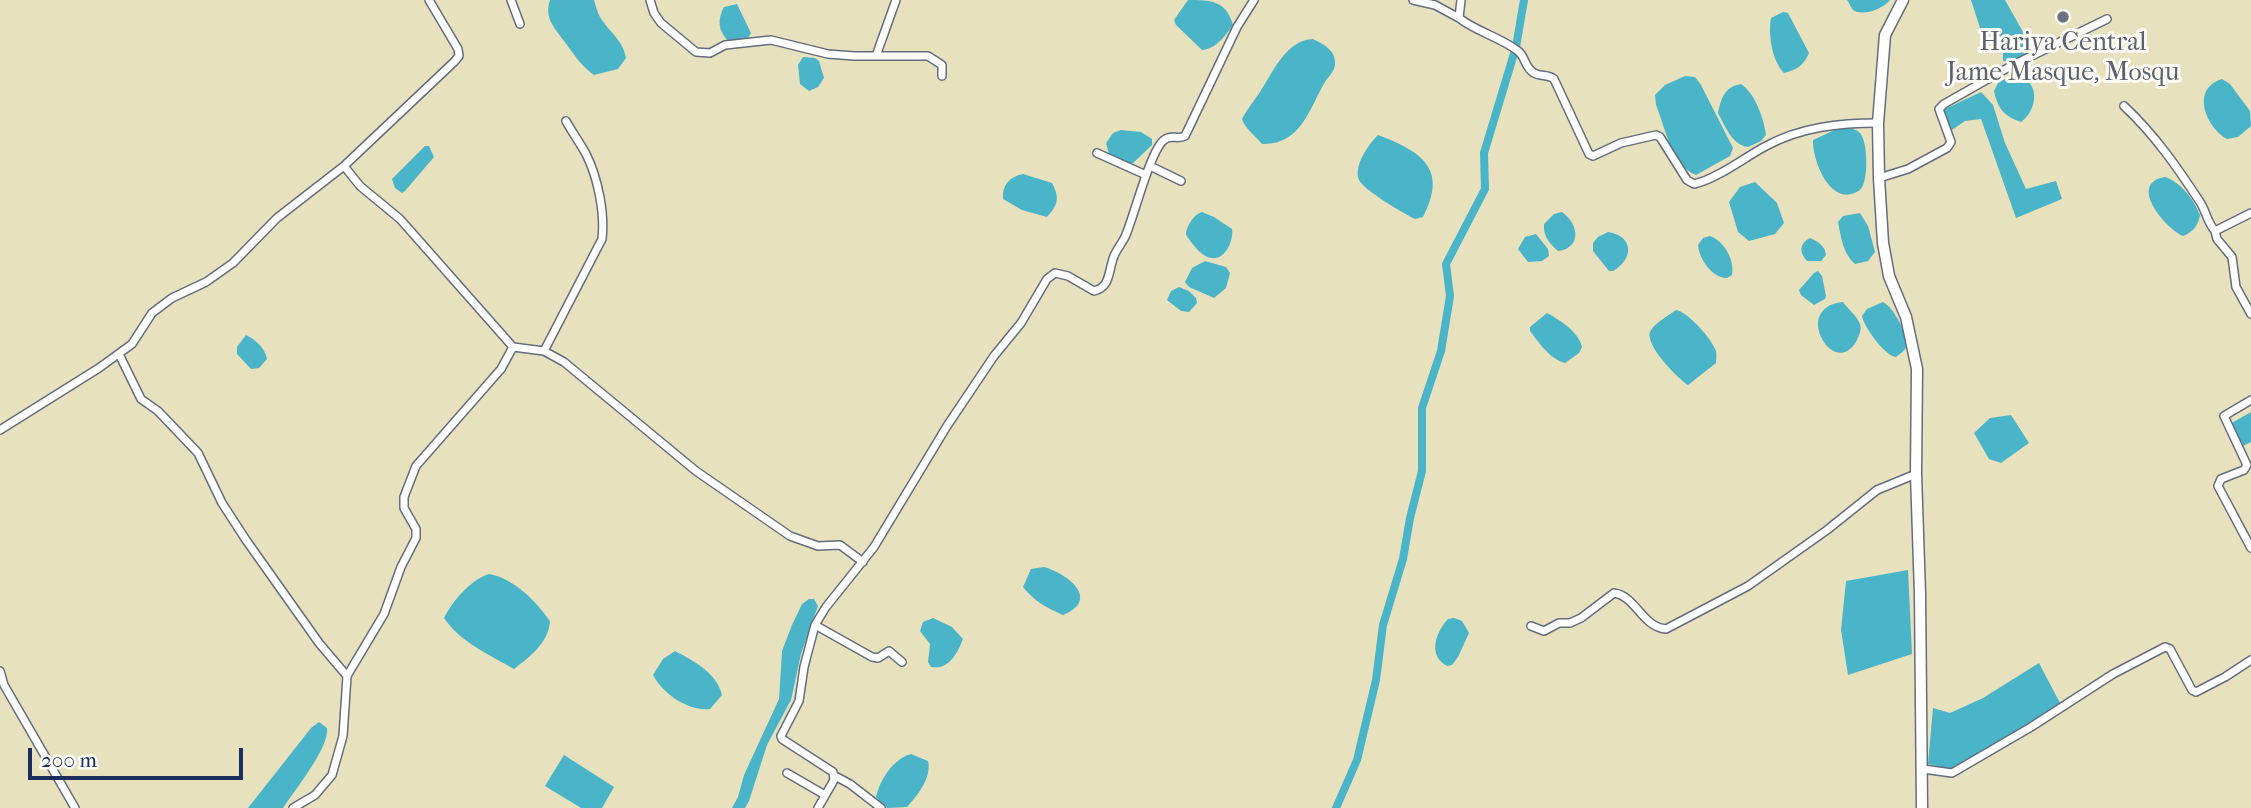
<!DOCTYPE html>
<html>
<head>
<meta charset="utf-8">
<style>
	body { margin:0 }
	#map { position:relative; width:2251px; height:808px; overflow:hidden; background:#e8e1bd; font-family:"IM FELL French Canon",serif }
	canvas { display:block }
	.scale { position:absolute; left:28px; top:748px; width:215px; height:32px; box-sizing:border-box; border:4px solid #1b2f5e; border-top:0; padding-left:9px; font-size:21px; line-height:24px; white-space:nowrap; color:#1b2f5e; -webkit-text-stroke:5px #fdfcf7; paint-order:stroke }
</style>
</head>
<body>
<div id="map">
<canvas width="2251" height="808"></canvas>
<div class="scale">200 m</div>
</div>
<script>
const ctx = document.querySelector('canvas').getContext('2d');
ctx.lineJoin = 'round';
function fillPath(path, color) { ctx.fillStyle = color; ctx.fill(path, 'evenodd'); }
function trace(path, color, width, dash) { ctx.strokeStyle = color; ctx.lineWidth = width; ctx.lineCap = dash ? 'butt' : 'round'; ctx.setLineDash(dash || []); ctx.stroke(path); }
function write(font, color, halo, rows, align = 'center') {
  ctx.font = font + ' "IM FELL French Canon",serif'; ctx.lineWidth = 6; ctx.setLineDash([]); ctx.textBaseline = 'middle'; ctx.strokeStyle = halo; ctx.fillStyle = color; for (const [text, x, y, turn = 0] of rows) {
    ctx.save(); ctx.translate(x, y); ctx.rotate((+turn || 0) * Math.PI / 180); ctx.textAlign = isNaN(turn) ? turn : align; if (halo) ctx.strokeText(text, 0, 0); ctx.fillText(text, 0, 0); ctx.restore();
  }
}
fillPath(new Path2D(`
	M550,0H594C596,6 597,12 600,17C609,32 623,40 626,58L618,69L594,75C580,65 574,54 564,41C554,27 544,18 550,0Z
	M1188,0C1210,0 1226,0 1233,25C1225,36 1216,49 1202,50L1176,25L1174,20Z
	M1847,0H1890C1884,8 1864,17 1853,10C1852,9 1848,1 1847,0Z
	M1971,0H2005L2031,46L2029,51L2014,62L2003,61V43L2000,36L1982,34Z
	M737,4L751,33L748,38L729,42C718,31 717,20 724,7Z
	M1783,12L1788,13L1809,53C1804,65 1797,70 1784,73C1772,61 1768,34 1771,18Z
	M1313,39C1323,44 1335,50 1335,62C1336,70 1329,76 1325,82C1309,109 1301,145 1262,144C1256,136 1245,129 1242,119C1247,109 1254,101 1260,92C1273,72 1286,40 1313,39Z
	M803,57L815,58L819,61L824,78L818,87L809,91L800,84L798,65Z
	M1685,76L1695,77L1701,85L1733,148L1730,156L1696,175C1672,166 1665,127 1656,105L1655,95L1665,85Z
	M2016,76C2041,80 2038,110 2021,122C2004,116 1998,109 1994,91L1999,81Z
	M2222,79L2230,84L2250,111L2251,126L2238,137L2227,139C2206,127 2190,89 2222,79Z
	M1741,84C1755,93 1764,119 1766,135L1761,141L1748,147C1732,145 1725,126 1718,113C1721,99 1724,87 1741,84Z
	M1981,92L1993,105L2005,143L2026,189L2056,181L2062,199L2016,218L1981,119L1965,121L1949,132L1943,110Z
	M1839,128C1845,128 1854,127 1860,133C1868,141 1869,183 1860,190C1831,210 1812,160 1813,140Z
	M1121,130L1141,132L1152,139V145L1132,164H1125L1109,154L1106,143L1113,133Z
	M1378,135C1420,151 1449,168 1423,217L1415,219C1403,213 1365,191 1359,180C1353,166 1369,144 1378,135Z
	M425,146H429L434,157L405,191L402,193L395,188L392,179Z
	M1023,174L1052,183C1060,198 1058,205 1047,217L1022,210L1003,199C1002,185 1009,177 1023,174Z
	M2165,177C2181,182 2194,200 2200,215C2198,226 2193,232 2183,236C2165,228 2127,183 2165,177Z
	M1755,182L1777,203L1784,223L1775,234L1749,241L1738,232L1729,202L1740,187Z
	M1202,212L1214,217L1232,229C1234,240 1225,261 1211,258C1200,256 1192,243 1186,235C1186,227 1194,214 1202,212Z
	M1562,212C1579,224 1582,248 1558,251C1549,243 1543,236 1544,224L1554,214Z
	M1860,213L1868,226L1875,252L1868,261L1855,264C1843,254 1841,237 1838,222L1843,216Z
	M1608,232C1634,236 1634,259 1613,271H1609L1593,251V243L1598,237Z
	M1536,234L1548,249L1549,256L1542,261L1528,262L1518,249L1525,237Z
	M1710,236C1724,241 1735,260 1732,275L1727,278C1712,278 1699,259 1698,245L1703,238Z
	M1810,238C1819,242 1825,246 1826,255L1821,261H1807C1799,252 1799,244 1810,238Z
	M1205,261L1226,267L1230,273L1226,288L1214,298L1189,287L1185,282L1192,268Z
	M1818,271L1822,276L1826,296L1825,299L1814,305L1801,295L1799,290L1814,273Z
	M1179,287L1189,291L1196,298L1197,303L1189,312L1181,311L1167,300L1171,291Z
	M1843,302C1848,309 1857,316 1860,324C1862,330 1859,335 1857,340C1839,373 1810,334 1820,315C1825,306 1833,303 1843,302Z
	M1883,302C1893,307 1906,331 1907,343C1907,350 1901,353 1896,357C1885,356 1864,327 1862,316L1867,309Z
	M1676,310C1688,312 1712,339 1716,351C1717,355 1716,359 1716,363L1688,385C1677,378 1645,345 1650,332C1654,323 1668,316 1676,310Z
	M1547,313C1560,320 1579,332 1582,347L1579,353L1565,363C1550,359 1539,343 1530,331V327Z
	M246,335C256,340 265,348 267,359L259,368L251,369L237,354V347Z
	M2251,412V442L2241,447L2230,424Z
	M2011,415L2029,443L2001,463L1989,459L1974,433L1990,418Z
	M1044,567C1066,573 1102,599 1063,615C1047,608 1034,601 1023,587L1031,569Z
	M1908,570L1912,654L1848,675L1841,630L1846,581Z
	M489,574C513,578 536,601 550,621C549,642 530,657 514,669C490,655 460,642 444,618C452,602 471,579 489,574Z
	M809,599H814L818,606L801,654L791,700L767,745L749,801L745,808H732L738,797L744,775L779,699L782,651L792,625L802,604Z
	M933,618L952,627L963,639C957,654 949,670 931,667L928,662L930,644L920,631L923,622Z
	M1454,618L1462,621L1469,633L1458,657L1452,665L1447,666C1427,655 1436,632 1448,619Z
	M675,651C694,661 717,673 722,695L710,709C688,711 664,695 653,675L663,659Z
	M2039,663L2060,703L2002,740L1950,769L1928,764L1933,708L1950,713L1983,698Z
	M319,722L327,728C330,747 294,791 283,808H248L311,728Z
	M911,754L928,761C932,777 918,795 907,807L887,808L876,797C880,780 893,759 911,754Z
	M564,755L614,787L602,808H581L545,786Z`), '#4ab4c8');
trace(new Path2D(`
	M1336,808L1357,760L1376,680L1383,625L1403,559L1410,518L1422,471V408L1441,351L1450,296L1446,264L1485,189L1484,153L1516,47L1524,0`), '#4ab4c8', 8);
const street = new Path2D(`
	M511,0L520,24
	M650,0L654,13L661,23L696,52L710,53L725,45L771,40L828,54L854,56H928L942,65V76
	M1413,0L1435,5L1459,18
	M1461,0L1459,18C1477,32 1500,37 1518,51C1526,57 1524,67 1534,73C1541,77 1548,74 1554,79L1589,154L1593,156L1621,143L1656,135L1660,137L1687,180L1694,184C1717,179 1745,157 1766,146C1801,127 1840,123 1878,123
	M876,56L896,0
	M2124,106C2155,135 2177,167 2200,202C2206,211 2207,222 2215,231L2251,213
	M1097,153L1146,175
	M344,166L360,186L400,219L513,347L544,351L564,362L696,471L790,536L818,546L840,545L863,562
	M1150,166L1181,181
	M1879,178L1908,169L1947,148L1951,142L1939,109L1944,104L2011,66L2107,19
	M2215,231L2217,239L2232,257L2236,287L2251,314
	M544,351L602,239C605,213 598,178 586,154C580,143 572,132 566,121
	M119,354L141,399L158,411L198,453L222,503L246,540L319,643L347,676
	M2251,400L2224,416L2247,465L2244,470L2221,479L2218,486L2251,548
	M0,430L99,368L132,344L152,313L172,298L206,282L233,263L277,218L344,166L454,62L459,56L458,49L429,0
	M815,625L804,667L799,701L781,736L782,739L833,772L834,780L818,808
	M1531,626L1544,631L1559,623H1570L1581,618L1614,593C1636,596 1642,627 1666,629L1748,586L1827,530L1877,490L1916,474
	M902,662L889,651L878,658L872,657L815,625L826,607L874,547L947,426L994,356L1021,323L1047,279L1055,273L1068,276L1094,291C1111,287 1108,271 1114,256C1117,249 1122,243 1125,237C1134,217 1150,151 1164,140C1170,134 1178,140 1185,136L1237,27L1254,0
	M0,671L4,685L75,808
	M1923,769L1952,773L2031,727L2113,674L2165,647L2170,649L2192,690L2196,692L2225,677L2251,660
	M787,773L825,795
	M835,776L850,784L881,808
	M293,808L315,795L332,775L343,736L347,676L384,614L401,567L416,538V529L404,508V497L416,466L501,369L513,347`);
const secondary = new Path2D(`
	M1903,0L1885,35L1878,123L1879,178L1883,243L1889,276L1906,317L1917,369L1916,474L1920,594L1922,808`);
trace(street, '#636d7f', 10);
trace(secondary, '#636d7f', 13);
trace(street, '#fff', 7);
trace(secondary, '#fff', 10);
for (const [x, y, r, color] of [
	[2063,17,7,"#6b7280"]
]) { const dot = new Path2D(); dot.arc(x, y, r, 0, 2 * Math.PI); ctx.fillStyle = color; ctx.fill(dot); trace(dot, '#fdfcf7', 2.5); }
write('26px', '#5b616d', '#fdfcf7', [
	["Hariya Central",2063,44],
	["Jame Masque, Mosqu",2063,74]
]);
</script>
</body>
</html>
